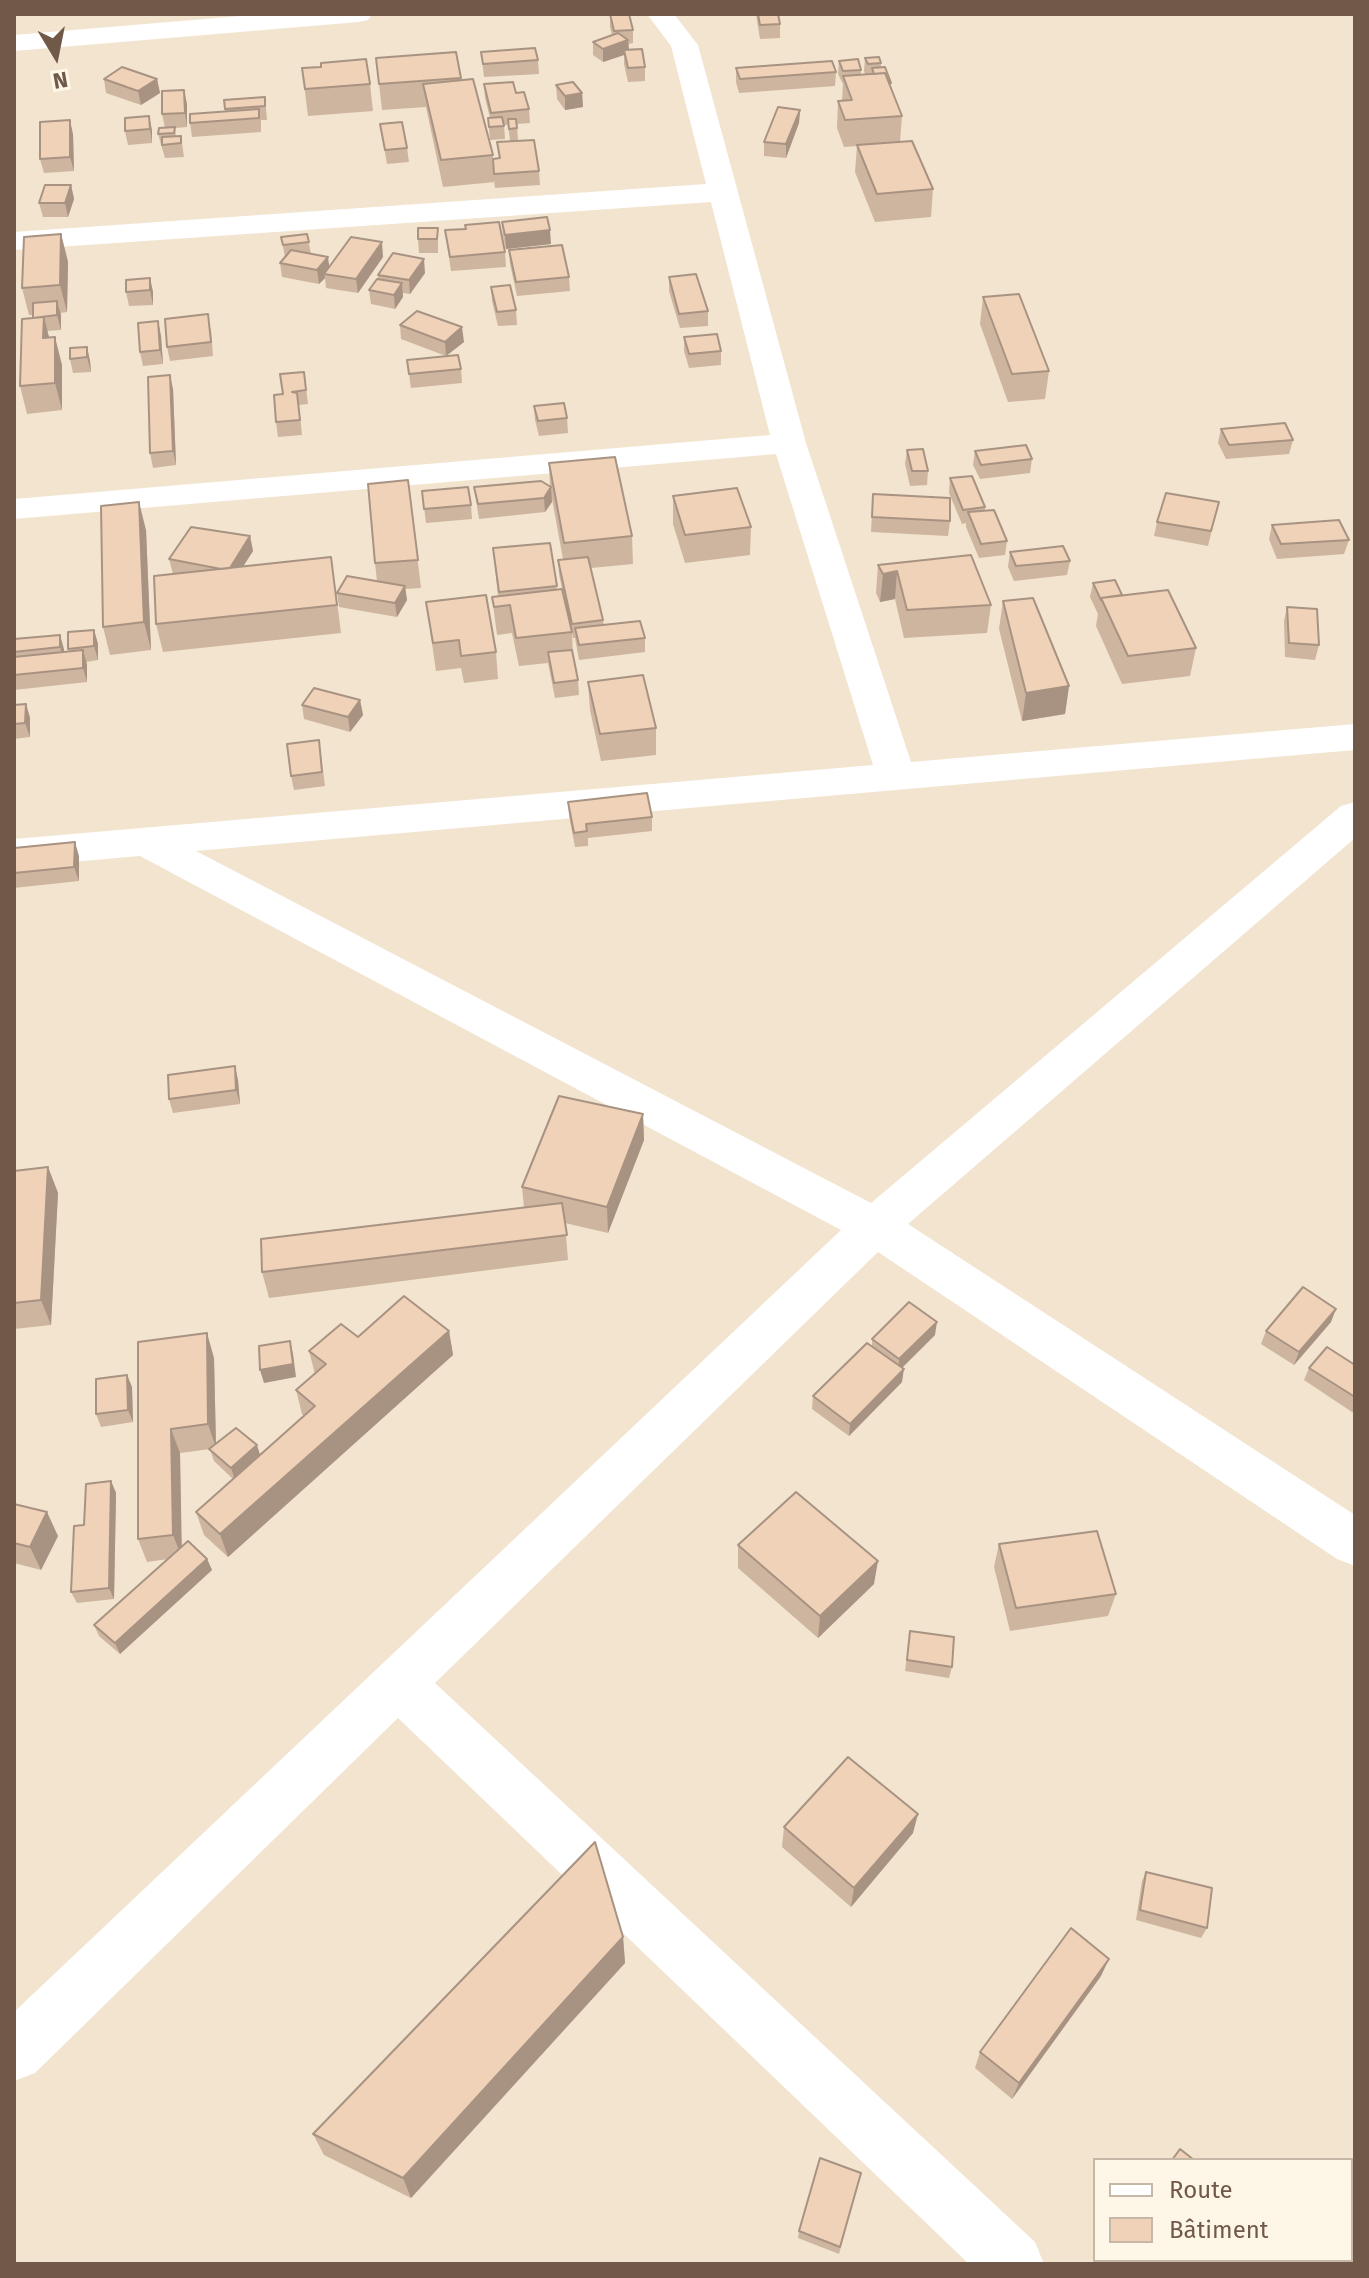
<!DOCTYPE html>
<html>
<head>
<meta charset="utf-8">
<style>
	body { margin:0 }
	#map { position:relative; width:1369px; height:2278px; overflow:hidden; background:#fbf2e0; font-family:"Fira Sans",sans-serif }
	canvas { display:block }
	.frame { position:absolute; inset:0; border:16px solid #715949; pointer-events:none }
	.legend { position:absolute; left:1093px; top:2158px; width:260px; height:104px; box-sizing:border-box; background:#fef6e6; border:2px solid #c6b7a7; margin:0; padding:10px 14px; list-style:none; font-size:24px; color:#715949 }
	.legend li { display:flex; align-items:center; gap:16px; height:40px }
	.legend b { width:40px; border:2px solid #c6b7a7 }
	.north { position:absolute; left:16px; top:16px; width:80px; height:80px; -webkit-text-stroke:6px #fef6e6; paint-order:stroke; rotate:170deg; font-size:22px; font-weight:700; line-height:32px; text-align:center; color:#715949 }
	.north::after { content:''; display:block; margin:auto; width:28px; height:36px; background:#715949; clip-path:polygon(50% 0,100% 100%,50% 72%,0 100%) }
</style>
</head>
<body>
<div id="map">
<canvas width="1369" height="2278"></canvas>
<div class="frame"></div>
<ul class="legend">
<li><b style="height:10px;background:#fff"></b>Route</li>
<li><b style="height:22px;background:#f0d2b9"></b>Bâtiment</li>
</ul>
<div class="north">N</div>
</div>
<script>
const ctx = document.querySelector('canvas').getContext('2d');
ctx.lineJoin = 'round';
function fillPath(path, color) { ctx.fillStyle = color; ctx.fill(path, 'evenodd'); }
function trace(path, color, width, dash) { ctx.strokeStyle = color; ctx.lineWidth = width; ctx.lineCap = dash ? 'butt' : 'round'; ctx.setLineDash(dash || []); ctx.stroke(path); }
fillPath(new Path2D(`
	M14,14H1355V2264H14ZM1095,2160H1351V2260H1095Z`), '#f2e4cf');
fillPath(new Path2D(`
	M264,14H372L368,20L359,22L14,51V35Z
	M647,14H674L698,45L806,443L911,762L1355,724V750L196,851L871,1203L1341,806L1355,802V838L908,1224L1355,1515V1566L1337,1559L878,1252L435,1683L1035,2242L1044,2264H969L398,1718L35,2073L14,2081V2012L841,1230L140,856L14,867V839L873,765L776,454L14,519V499L770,435L711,202L14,250V232L706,184L671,46Z`), '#fff');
fillPath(new Path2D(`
	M610,14L633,30V43L629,44V50L645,67V81L628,82L624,64V55L603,62L593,55V42L612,35L610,27Z
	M756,14H778L780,24V38L760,39Z
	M456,52L461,80L493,155V159L499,158L497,142L510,141L508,125H504L505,139L490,140L488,118H490L485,98L484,84L516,93L529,109L530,123L517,124L518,141L539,171L540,185L495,188L494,180L495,182L443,187L426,107L382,110L376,58Z
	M481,52L538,60L539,74L484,77Z
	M865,58L881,63V68L891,83V88L902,116L900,142L933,189L931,217L875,222L855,172L857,146L844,147L837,128L838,101H842L843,84L838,74L839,61L861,70V75L865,74L864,71Z
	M302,68L370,84L373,111L308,116Z
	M736,68L836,72L835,86L739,93L736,82Z
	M104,79H157L160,93L141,105L106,93Z
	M556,85L582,93L583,107L565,110L557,99Z
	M265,97L267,120H261V132L192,137L190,123L225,111L224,100Z
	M187,104V127L175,128L176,136H181L184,157L165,158L158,134L165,128L162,114Z
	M800,110L799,123L786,158L764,156V142Z
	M125,118L152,130V143L128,145L125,131Z
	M380,124L407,148L409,162L387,164Z
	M73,134L74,171L44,173L40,159Z
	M71,185L74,199L68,217H43L39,203Z
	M502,222L551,244L506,249L503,236Z
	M438,228V253H419L418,239Z
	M445,230L505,252L506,267L451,271Z
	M61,234L68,262L67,312L60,313L61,330L47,331L49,338L62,365V410L27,414L20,386L33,315H29L22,288Z
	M307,234L311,254L329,267L383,257L358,293L326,288L325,278L319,284L282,277L280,263L285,257L281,237Z
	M509,250L569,277L570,291L517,296L510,264Z
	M425,273L410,294L403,293V297L395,309L371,304L369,290L378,279V275Z
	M669,277L708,311V326L680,328L669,291Z
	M150,278L153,292V305L129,306L126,292Z
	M491,287L516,310L517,325L498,326L492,301Z
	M983,297L1049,371L1045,399L1008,402L980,324Z
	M158,321L161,336L163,364L143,366L140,352Z
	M400,325L464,342L446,356L401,339Z
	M211,329L213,356L170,361L167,347Z
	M684,337L721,351V365L689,368L684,351Z
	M87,347L90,361L91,372L73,373L70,359Z
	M407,360L461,369L462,383L411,388Z
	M304,372L308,404L299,405L302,435L278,437L276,422L283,394Z
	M173,389L176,465L153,468L150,453Z
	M534,406L567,418L568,433L539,436L535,420Z
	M1221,429L1293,440L1289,454L1226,459L1218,443Z
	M907,450L928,471L927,485L910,486L905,464Z
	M975,451L1032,459L1030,473L980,479L973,465Z
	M549,463L632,536L633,564L591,568L604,625L645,638V652L579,660L575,638H573L572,633L573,655L578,680L579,695L555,698L548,663L519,666L512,633L497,635L492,597L498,596L493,548L550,543L557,590L562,589L559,574L558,560L563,559L552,499V502L545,512L479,519L474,487H550Z
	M950,478L985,507V510L1007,541L1005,555L979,558L966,527V523L962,524L949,493Z
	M408,480L421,588L405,589L407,600L397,617L339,607L337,593L377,581L375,563Z
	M422,491L471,505L472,519L426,523Z
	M873,494L950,521L948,536L871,532Z
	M673,496L751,527L750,555L685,563L673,524Z
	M1219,502L1208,546L1154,536L1157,522Z
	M1272,525L1349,540L1344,554L1277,559L1269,539Z
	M146,530L151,650L110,655L103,627Z
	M250,536L253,551L243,566L335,585L341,633L163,652L156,624L173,574L169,559Z
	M1010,552L1070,561L1067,575L1014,581L1008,567Z
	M878,565L991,605L987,633L904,638L895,599L880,602L876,593Z
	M1093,583L1122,595L1196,648L1190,676L1122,684L1096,626L1098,614L1090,597Z
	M1003,601L1069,686L1065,714L1022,721L999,629Z
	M426,602L496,652L498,679L464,683L461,668L436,671Z
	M1287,607L1319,645L1315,660L1285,657L1284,621Z
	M94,630L98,644V660L86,662L87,682L14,690V639L60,635L64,652L69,651L68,649Z
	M588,682L656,728V755L601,761L590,710Z
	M360,700L363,715L350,732L304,719L302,705Z
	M26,704L30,718V737L14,739V705Z
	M321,754L325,786L294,790L291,776Z
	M568,802L652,817V831L588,838V846L575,847L569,816Z
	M14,848L79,856V881L14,888Z
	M238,1080L240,1104L173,1113L169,1099Z
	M643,1114L644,1140L608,1233L565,1223L568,1260L269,1298L262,1272L524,1208L522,1187Z
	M48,1167L58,1193L51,1325L14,1329V1171Z
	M1331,1322L1294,1365L1261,1344L1266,1331Z
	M449,1331L453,1355L228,1557L204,1535L196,1512L233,1479L214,1461L210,1449L180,1453L181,1547L207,1559L212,1570L120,1654L99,1636L94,1625L168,1559L147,1562L138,1539V1342L214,1358L216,1443L260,1455L304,1416L302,1414L296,1390L315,1374L309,1351L358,1337Z
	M935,1335L902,1367V1382L849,1436L812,1409L813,1396L872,1346V1339Z
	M1355,1365V1414L1304,1380L1309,1368Z
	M127,1375L132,1387L133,1422L101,1427L96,1414Z
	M111,1481L116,1493L114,1599L77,1603L71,1592L84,1525Z
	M14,1504L58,1536L41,1570L14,1563Z
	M999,1544L1116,1594L1108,1616L1010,1631L994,1567Z
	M738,1545L874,1584L818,1638L738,1568Z
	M910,1631L952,1667L949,1678L905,1671Z
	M784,1827L913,1833L851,1907L782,1847Z
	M1146,1872L1207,1928L1201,1938L1136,1920L1142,1881Z
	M623,1937L625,1963L411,2198L324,2155L313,2134Z
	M1101,1976L1012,2099L975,2068L980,2052Z
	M861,2173L839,2254L798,2238L799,2231Z`), '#ceb59f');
fillPath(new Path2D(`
	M628,40L629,54L624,50V55L603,62V49Z
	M157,79L160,93L141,105L138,91Z
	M184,90L187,104V127L185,113Z
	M582,93L583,107L565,110V96Z
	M800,110L799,123L786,158V144Z
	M149,116L152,130V143L150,129Z
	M70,120L73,134L74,171L70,157Z
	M71,185L74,199L68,217L65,203Z
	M550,230L551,244L506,249L505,235Z
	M61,234L68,262L67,312L60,285Z
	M382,242L383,257L358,293L356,279Z
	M328,257L330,272L324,274L325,278L319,284L317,270Z
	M424,259L425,273L410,294L409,280Z
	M150,278L153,292V305L150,290Z
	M402,283L403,297L395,309L394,295Z
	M57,301L61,315V330L57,315Z
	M44,317L51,345L43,338Z
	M158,321L161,336L163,364L160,350Z
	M462,327L464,342L446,356L445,342Z
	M55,337L62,365V410L55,383Z
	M87,347L90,361L91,372L87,357Z
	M170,375L173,389L176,465L173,451Z
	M551,487L552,502L545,512L544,498Z
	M139,502L146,530L151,650L144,622Z
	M250,536L253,551L232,584L229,570Z
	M897,571L895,599L880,602L883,574Z
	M405,586L407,600L397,617L395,603Z
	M94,630L98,644V660L94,646Z
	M60,635L64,649V662L60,647Z
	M83,650L87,664V682L83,668Z
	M1069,686L1065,714L1022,721L1026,693Z
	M360,700L363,715L350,732L348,717Z
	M26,704L30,718V737L25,723Z
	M75,842L79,856V881L74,867Z
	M235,1066L238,1080L240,1104L236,1090Z
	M643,1114L644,1140L608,1233L607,1207Z
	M48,1167L58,1193L51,1325L41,1300Z
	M1336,1309L1331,1322L1294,1365L1299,1352Z
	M937,1322L935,1335L898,1372L899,1359Z
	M449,1331L453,1355L228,1557L220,1534Z
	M207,1333L214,1358L216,1448L208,1424Z
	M290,1341L293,1354L296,1377L264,1383L260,1370Z
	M904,1369L902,1382L849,1436L850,1424Z
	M127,1375L132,1387L133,1422L128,1410Z
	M171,1429L180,1453L182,1558L173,1535Z
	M257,1445L261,1458L235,1480L231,1468Z
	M111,1481L116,1493L114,1599L109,1588Z
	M47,1512L58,1536L41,1570L30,1547Z
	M207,1559L212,1570L120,1654L115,1643Z
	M878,1561L874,1584L818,1638L820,1616Z
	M918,1814L913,1833L851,1907L854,1888Z
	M623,1937L625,1963L411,2198L403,2178Z
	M1109,1959L1101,1976L1012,2099L1019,2083Z`), '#a89382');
const building = new Path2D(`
	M610,14H629L633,30L614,31Z
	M758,14H778L780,24L760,25Z
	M618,33L628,40L603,49L593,42Z
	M535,48L538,60L483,64L481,52Z
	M642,49L645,67L628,68L624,50Z
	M456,52L461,78L379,84L376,58Z
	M879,57L881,63L868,64L865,58Z
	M366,59L370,84L305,89L302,68L321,67V63Z
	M858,59L861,70L843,71L839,61Z
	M832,61L836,72L740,79L736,68Z
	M122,67L157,79L138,91L104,79Z
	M885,67L891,83H889L885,73L874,74L872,68Z
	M885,73L902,116L845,120L838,101L852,100L843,76Z
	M473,79L493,155L441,160L423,84Z
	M513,82L516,93L524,92L529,109L491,113L484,84Z
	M573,82L582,93L565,96L556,85Z
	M184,90L185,113L162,114V91Z
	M265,97V106L225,109L224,100Z
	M778,107L800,110L786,144L764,142Z
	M259,109V118L190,123V114Z
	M149,116L150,129L125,131V118Z
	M502,117L504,126L489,127L488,118Z
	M508,119H516L517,128L509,129Z
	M70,120V157L40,159V122Z
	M402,122L407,148L385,150L380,124Z
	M175,127L174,133L158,134L159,128Z
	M181,136V143L162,145V137Z
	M534,140L539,171L494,174L493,159L500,158L497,142Z
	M912,141L933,189L877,194L857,145Z
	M45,185H71L65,203H39Z
	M547,217L550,230L505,235L502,222Z
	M499,222L505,252L450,257L445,230L466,229L465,225Z
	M418,228H438L437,239H418Z
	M61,234L60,285L22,288L24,237Z
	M307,234L309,242L283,245L281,237Z
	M351,237L382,242L356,279L324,274Z
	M562,245L569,277L516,282L509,250Z
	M291,250L328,257L317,270L280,263Z
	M393,253L424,259L409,280L378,275Z
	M696,274L708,311L679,314L669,277Z
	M150,278V290L126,292V280Z
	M377,279L402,283L394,295L369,290Z
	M510,285L516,310L497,312L491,287Z
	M1019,294L1049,371L1012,374L983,297Z
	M57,301V315L33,318V303Z
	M417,311L462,327L445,342L400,325Z
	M208,314L211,342L167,347L165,319Z
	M44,317L43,338L55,337V383L20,386L22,319Z
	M158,321L160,350L140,352L138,323Z
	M717,334L721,351L689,354L684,337Z
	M87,347V357L70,359V348Z
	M458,355L461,369L409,374L407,360Z
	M304,372L306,390L292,392L297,393L300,420L276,422L274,395L283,394L280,374Z
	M170,375L173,451L150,453L148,377Z
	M564,403L567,418L538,421L534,406Z
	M1285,423L1293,440L1229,445L1221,429Z
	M1026,445L1032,459L981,465L975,451Z
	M923,449L928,471H912L907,450Z
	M615,457L632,536L564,543L549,463Z
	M972,476L985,507L963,510L950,478Z
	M408,480L418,560L375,563L368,484Z
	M541,481L551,487L544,498L478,504L474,487Z
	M468,487L471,505L424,509L422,491Z
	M737,488L751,527L685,535L673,496Z
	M1166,493L1219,502L1211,531L1157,522Z
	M873,494L950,498V521L872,517Z
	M139,502L144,622L103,627L101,506Z
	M994,510L1007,541L981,544L968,512Z
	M1339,520L1349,540L1281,544L1272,525Z
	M191,527L250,536L230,568L221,569L169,559Z
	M550,543L557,586L499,592L493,548Z
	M1063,546L1070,561L1016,566L1010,552Z
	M971,555L991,605L907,610L897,571L883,574L878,565Z
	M331,557L337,605L156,624L154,576Z
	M588,557L603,620L572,624L558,560Z
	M347,576L405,586L395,603L337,593Z
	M1115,580L1122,595L1101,598V600L1093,583Z
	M562,589L572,632L516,638L510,605L494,607L492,597Z
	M1168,590L1196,648L1128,656L1101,598Z
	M486,595L496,652L461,656L459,640L433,643L426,602Z
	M1033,598L1069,686L1026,693L1003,601Z
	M1287,607L1317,609L1319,645L1289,643Z
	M640,621L645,638L579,645L575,628Z
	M94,630V646L68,649V632Z
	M60,635V647L14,652V639Z
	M83,650V668L14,675V657Z
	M572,650L578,680L554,683L548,652Z
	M643,675L656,728L600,734L588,682Z
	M314,688L360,700L348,717L302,705Z
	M26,704L25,723L14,724V705Z
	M319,740L322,772L291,776L287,744Z
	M647,793L652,817L586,824L587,831L574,833L568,802Z
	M75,842L74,867L14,873V848Z
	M235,1066L236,1090L169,1099L168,1075Z
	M559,1096L643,1114L607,1207L522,1187Z
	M48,1167L41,1300L14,1303V1171Z
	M562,1203L567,1235L262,1272L261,1239Z
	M1303,1287L1336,1309L1299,1352L1266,1331Z
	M404,1296L449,1331L220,1534L196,1512L315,1406L296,1390L326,1364L309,1351L341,1324L358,1337Z
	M909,1302L937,1322L899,1359L872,1339Z
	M207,1333L208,1424L171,1429L173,1535L138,1539V1342Z
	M290,1341L293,1364L260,1370L259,1346Z
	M867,1343L904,1369L850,1424L813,1396Z
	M1327,1347L1355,1365V1397L1309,1368Z
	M127,1375L128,1410L96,1414V1379Z
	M236,1428L257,1445L231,1468L209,1449Z
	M111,1481L109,1588L71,1592L74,1526L84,1525L86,1484Z
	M796,1492L878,1561L820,1616L738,1545Z
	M14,1504L47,1512L30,1547L14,1543Z
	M1097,1531L1116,1594L1016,1608L999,1544Z
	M188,1541L207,1559L115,1643L94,1625Z
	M910,1631L954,1637L952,1667L907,1660Z
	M848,1757L918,1814L854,1888L784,1827Z
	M595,1842L623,1937L403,2178L313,2134Z
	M1146,1872L1212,1888L1207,1928L1140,1910Z
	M1071,1928L1109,1959L1019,2083L980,2052Z
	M1180,2149L1194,2160H1172Z
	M820,2158L861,2173L840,2247L799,2231Z`);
fillPath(building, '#f0d2b9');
trace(building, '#a89382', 2);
</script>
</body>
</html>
